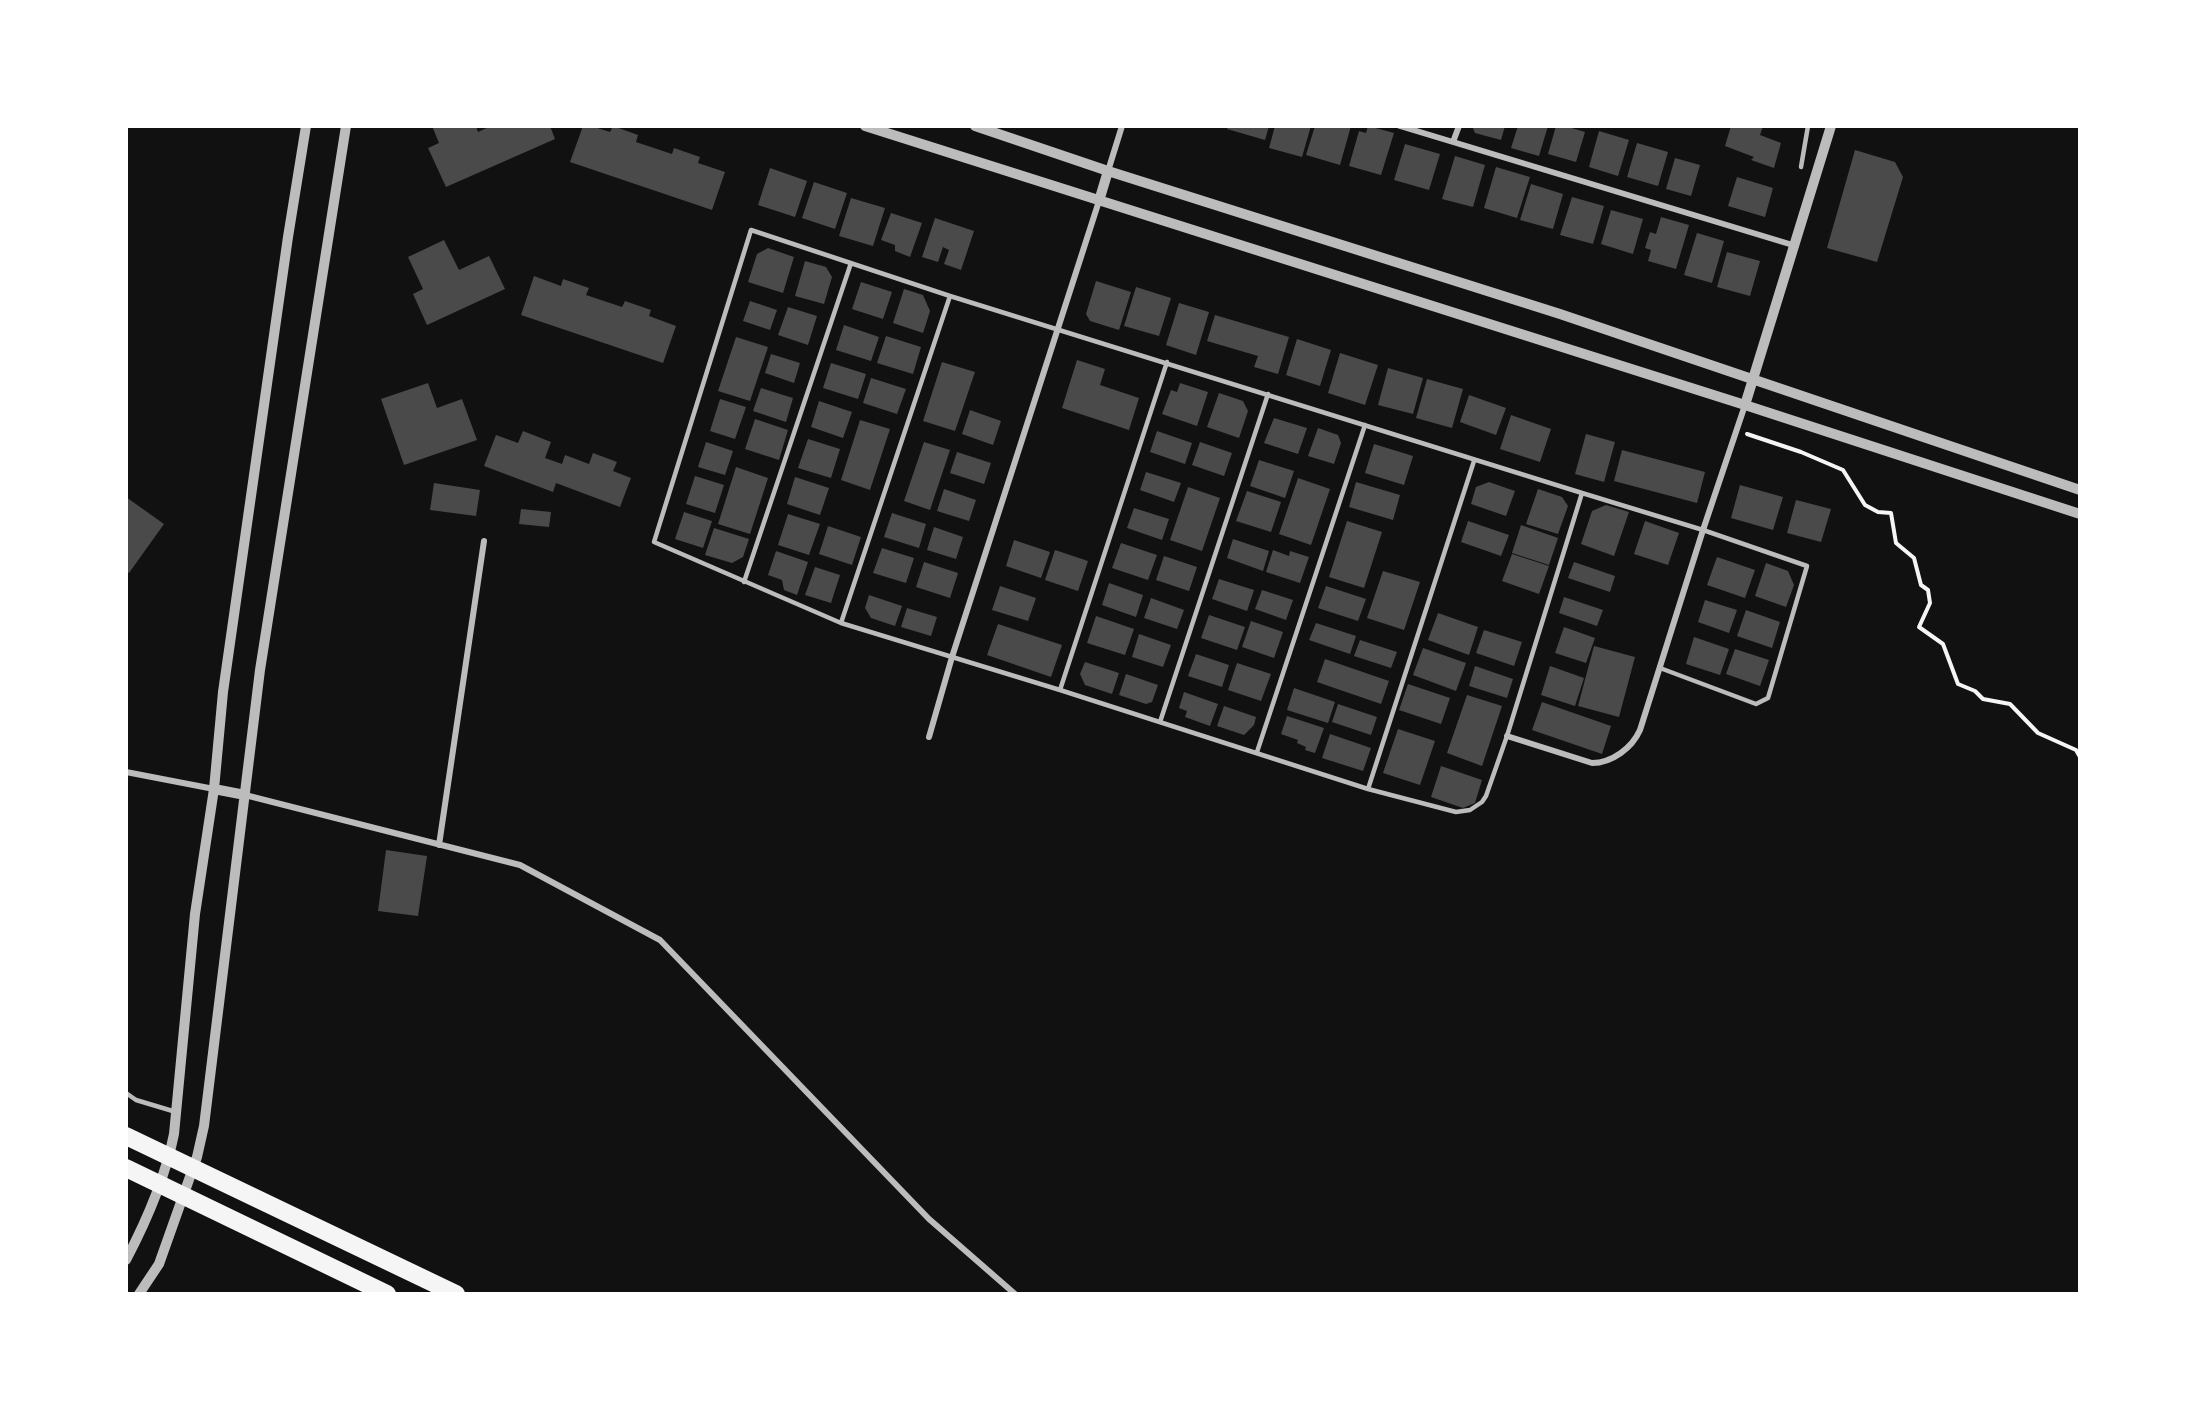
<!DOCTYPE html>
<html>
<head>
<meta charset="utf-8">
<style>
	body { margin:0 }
	#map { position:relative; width:2206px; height:1420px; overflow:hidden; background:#111; font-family:"Roboto Condensed",sans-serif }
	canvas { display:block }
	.frame { position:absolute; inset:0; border:128px solid #fff; pointer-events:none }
</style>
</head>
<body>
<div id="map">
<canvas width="2206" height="1420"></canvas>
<div class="frame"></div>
</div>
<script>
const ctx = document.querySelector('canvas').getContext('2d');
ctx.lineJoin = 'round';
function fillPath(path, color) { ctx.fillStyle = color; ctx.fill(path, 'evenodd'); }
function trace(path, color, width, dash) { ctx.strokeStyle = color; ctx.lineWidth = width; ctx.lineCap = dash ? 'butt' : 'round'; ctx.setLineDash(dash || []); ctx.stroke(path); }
fillPath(new Path2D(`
	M432,126H476L478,132L491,126H550L555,139L446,187L428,148L439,143Z
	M583,126H591L610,132L613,126L638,135L636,142L672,154L674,148L700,157L698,163L725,172L712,210L570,162Z
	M1228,126H1269L1265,140L1227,129Z
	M1275,126H1311L1302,157L1269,148Z
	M1315,126H1351L1340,165L1306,155Z
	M1368,126L1394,133L1381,175L1349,166L1359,131L1366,133Z
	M1472,126H1505L1501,140L1475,133Z
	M1518,126H1548L1539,156L1511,148Z
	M1556,126H1565L1585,132L1576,162L1548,154Z
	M1731,126H1763L1760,135L1781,143L1774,168L1751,160L1754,157L1725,146Z
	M1599,131L1629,140L1618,176L1589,167Z
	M1637,143L1668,152L1658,186L1627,177Z
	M1405,144L1440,154L1429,190L1394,180Z
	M1855,150L1895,162L1903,177L1877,262L1827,248Z
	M1455,156L1485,165L1473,207L1442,199Z
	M1675,158L1700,165L1691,196L1666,189Z
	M1496,167L1530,177L1517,218L1484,208Z
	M770,168L807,181L795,217L758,205Z
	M1737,177L1773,188L1765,217L1728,206Z
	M814,182L847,193L835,229L802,218Z
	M1531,184L1563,194L1553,229L1520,220Z
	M1572,197L1604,206L1593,244L1560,235Z
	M851,198L885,208L873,246L839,236Z
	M1611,210L1643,219L1633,254L1601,244Z
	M891,213L922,223L910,257L895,251V245L881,240Z
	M1661,217L1689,225L1676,269L1648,261L1651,250L1645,248L1650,232L1656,234Z
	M935,218L974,231L961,270L944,264L949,250L943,247L938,262L922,257Z
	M1697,233L1724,241L1712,283L1684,275Z
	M444,240L459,270L489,256L505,289L427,325L413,294L423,289L408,257Z
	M768,248L794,257L783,293L748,282L757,254Z
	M1727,252L1760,261L1750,296L1717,287Z
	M805,261L826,267L832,277L824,304L795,296Z
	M534,276L561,286L563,279L589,288L586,295L622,307L625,301L651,310L649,316L676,326L663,363L521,315Z
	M1096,281L1131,292L1119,330L1090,321L1086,314Z
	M861,282L892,292L883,319L852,309Z
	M1136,287L1171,298L1159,336L1124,326Z
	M904,289L923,295L930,311L923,333L893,323Z
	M750,301L777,310L770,330L743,321Z
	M1179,303L1209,312L1196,355L1166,345Z
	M788,307L817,316L808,345L778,335Z
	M1215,315L1289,337L1278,374L1254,367L1258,356L1207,341Z
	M844,325L879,337L871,361L836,350Z
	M886,336L921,347L913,374L877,363Z
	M736,337L768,347L750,401L718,391Z
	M1297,339L1331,350L1320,386L1286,375Z
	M1340,353L1378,365L1365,405L1328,393Z
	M771,354L800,363L794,383L765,373Z
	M1077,360L1105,369L1100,385L1139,398L1129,430L1062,408Z
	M942,362L975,372L955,431L923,421Z
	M831,363L866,374L858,399L823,388Z
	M1388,368L1423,378L1413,414L1378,405Z
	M871,378L906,389L897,414L863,403Z
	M1427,379L1463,389L1452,428L1416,418Z
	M428,383L437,408L462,399L477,440L404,465L381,399Z
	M1180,383L1208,392L1197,426L1162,414L1171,390L1177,392Z
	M761,388L793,398L786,422L753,411Z
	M1219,393L1243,401L1248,411L1239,438L1207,427Z
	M1469,395L1506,408L1496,435L1460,422Z
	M720,399L746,407L735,439L710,431Z
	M819,401L852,412L843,438L811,427Z
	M970,410L1001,421L993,445L962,434Z
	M1511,415L1551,429L1540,462L1500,449Z
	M1274,418L1307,428L1298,454L1264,443Z
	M755,419L788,430L779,460L745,449Z
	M860,420L890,429L870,490L841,480Z
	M1318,428L1338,435L1341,443L1334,464L1308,456Z
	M523,431L551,442L545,458L562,464L565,455L589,464L593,453L617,462L613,471L631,478L620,507L556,483L553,492L484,466L496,435L518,443Z
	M1157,431L1192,443L1185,464L1150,452Z
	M1586,434L1615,442L1604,482L1575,474Z
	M808,439L840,449L831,478L798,468Z
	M706,442L733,451L725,475L698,467Z
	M924,442L950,450L930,510L904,501Z
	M1200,442L1232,453L1224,476L1192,465Z
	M1374,444L1413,456L1404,485L1365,473Z
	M1622,450L1705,472L1697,503L1614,481Z
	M957,452L991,463L984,484L950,473Z
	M1259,460L1294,471L1285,498L1250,486Z
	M736,467L768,478L750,534L718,524Z
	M1146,472L1181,483L1174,502L1140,490Z
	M695,476L724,485L715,513L686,504Z
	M795,477L829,488L820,515L787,504Z
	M1298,478L1330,489L1311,545L1279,534Z
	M1356,482L1400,495L1393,520L1349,507Z
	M1489,482L1515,491L1506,516L1471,504L1476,487Z
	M434,483L480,490L476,516L430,510Z
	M1740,485L1783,497L1773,530L1731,518Z
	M1188,487L1220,498L1202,551L1170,540Z
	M944,489L976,500L969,521L937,511Z
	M1538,489L1562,497L1568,506L1558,534L1526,524Z
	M1247,491L1281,502L1271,532L1236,521Z
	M126,497L164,524L129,573L126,571Z
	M1796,500L1831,509L1821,542L1787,533Z
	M1606,505L1629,512L1614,556L1581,544L1592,511Z
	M1134,508L1169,519L1162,540L1127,528Z
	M521,509L551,512L549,527L519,524Z
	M684,512L712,521L703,548L675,539Z
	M892,513L926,524L919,548L884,537Z
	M788,514L820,524L809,555L778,545Z
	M1347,521L1382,532L1364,588L1329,577Z
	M1468,521L1509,535L1501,556L1461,542Z
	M1645,521L1679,533L1668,565L1634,554Z
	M1521,525L1558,538L1549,565L1512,553Z
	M828,526L861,537L852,565L819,554Z
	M934,527L963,537L956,559L927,550Z
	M714,528L749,539L743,557L732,563L705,555Z
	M1233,539L1269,551L1263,571L1227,558Z
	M1014,540L1050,552L1041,578L1006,566Z
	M1121,543L1157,555L1148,580L1112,568Z
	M882,548L914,558L906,583L873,573Z
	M1055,550L1088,561L1078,591L1045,580Z
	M1273,550L1289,556L1290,551L1309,557L1300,583L1266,572Z
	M776,551L808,562L797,595L784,590L782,580L768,575Z
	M1512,554L1549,566L1539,594L1502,581Z
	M1164,556L1197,567L1189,591L1156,580Z
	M1717,557L1755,570L1745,598L1707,585Z
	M924,562L958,573L950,598L916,587Z
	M1574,562L1615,576L1610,592L1568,578Z
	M1766,563L1788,571L1794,585L1786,607L1755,596Z
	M815,567L840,575L831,603L805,595Z
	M1383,571L1420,582L1404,630L1367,618Z
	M1219,579L1254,590L1247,611L1212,599Z
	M1109,583L1143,595L1136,617L1102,605Z
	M1000,586L1036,598L1028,621L992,610Z
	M1326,586L1366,599L1358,621L1318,608Z
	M1262,590L1293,600L1286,620L1255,609Z
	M869,595L902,606L895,626L871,618L865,608Z
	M1564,597L1603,610L1597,626L1559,613Z
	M1151,598L1184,610L1177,629L1144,618Z
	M1705,600L1737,610L1729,633L1698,622Z
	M907,608L937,617L931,636L901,627Z
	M1746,610L1780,622L1772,648L1737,636Z
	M1438,613L1478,627L1469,655L1428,640Z
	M1209,615L1245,627L1237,650L1201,638Z
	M1096,616L1134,629L1125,655L1087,643Z
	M1251,621L1283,632L1274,658L1242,647Z
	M1316,623L1356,636L1350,654L1309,640Z
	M998,624L1062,645L1051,677L987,655Z
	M1564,627L1595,638L1586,663L1555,653Z
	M1484,630L1522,642L1514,666L1476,653Z
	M1139,634L1171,645L1163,667L1132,657Z
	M1694,637L1729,649L1720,675L1686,664Z
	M1360,640L1397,652L1391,668L1354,656Z
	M1594,646L1635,657L1619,717L1578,706Z
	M1423,648L1466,663L1456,691L1413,675Z
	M1735,649L1769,660L1760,686L1726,674Z
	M1196,654L1229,665L1222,687L1188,676Z
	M1325,659L1389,681L1381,704L1317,682Z
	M1085,662L1119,673L1112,694L1085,685L1080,674Z
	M1237,663L1271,674L1261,701L1228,690Z
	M1475,666L1513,679L1507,698L1469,686Z
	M1550,666L1584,678L1575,706L1541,695Z
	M1126,674L1158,685L1152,702L1146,704L1119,695Z
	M1408,684L1450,698L1441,724L1399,710Z
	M1294,688L1335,702L1328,723L1287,710Z
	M1184,692L1218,704L1210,726L1185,717L1187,711L1179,708Z
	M1467,695L1502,706L1482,766L1447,753Z
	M1542,702L1611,726L1602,754L1532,730Z
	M1338,704L1377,717L1371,735L1332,722Z
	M1224,706L1256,717L1254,725L1244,735L1217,726Z
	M1287,716L1324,728L1315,753L1305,750L1306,747L1297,743L1298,740L1281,734Z
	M1398,729L1435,741L1420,785L1383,773Z
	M1330,734L1371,748L1363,771L1322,758Z
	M1441,766L1482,780L1475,803L1463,808L1431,797Z
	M386,850L427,856L418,916L378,911Z`), '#4a4a4a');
trace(new Path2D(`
	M1747,434L1801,452L1843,470L1865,505L1878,512L1891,513L1896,543L1914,558L1921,585L1928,590L1930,603L1919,627L1943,644L1958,684L1975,691L1983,699L2010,704L2038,733L2076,750L2080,757
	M2080,789V811`), '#f5f5f5', 4);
trace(new Path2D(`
	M1801,167L1808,126
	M751,230L950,296L1582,493L1507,736L1486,796L1482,802L1470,810L1456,812L1368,789L1060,690L841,623L654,542Z
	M1582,493L1703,530L1807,566L1768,698L1756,704L1660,668
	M744,582L851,263
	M841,623L950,296
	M1060,690L1167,362
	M1160,722L1268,394
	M1257,752L1365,425
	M1368,789L1474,461
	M126,1093L136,1100L176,1112`), '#bcbcbc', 4.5);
trace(new Path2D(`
	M1400,126L1453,142
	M1459,126L1453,142L1796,246
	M1108,171L1122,126
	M1507,736L1592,763C1612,763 1632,748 1640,730L1703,530L1745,405
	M929,737L952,657L1099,201
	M126,772L214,789
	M245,795L520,865L660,940L929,1219L1015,1294
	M439,845L484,541`), '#bcbcbc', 6);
trace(new Path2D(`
	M865,126L1745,405L2080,514
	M975,126L1108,171L1560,314L2080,490
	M1099,201L1108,171
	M1745,405L1831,126
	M214,789L245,795
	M126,1260C147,1220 165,1179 174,1134L195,914L214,789L223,692L288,237L306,126
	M139,1294L159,1264L197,1157L204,1126L260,670L346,126`), '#bcbcbc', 10);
trace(new Path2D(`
	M126,1136L456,1294
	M126,1168L387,1294`), '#f5f5f5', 18);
</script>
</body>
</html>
